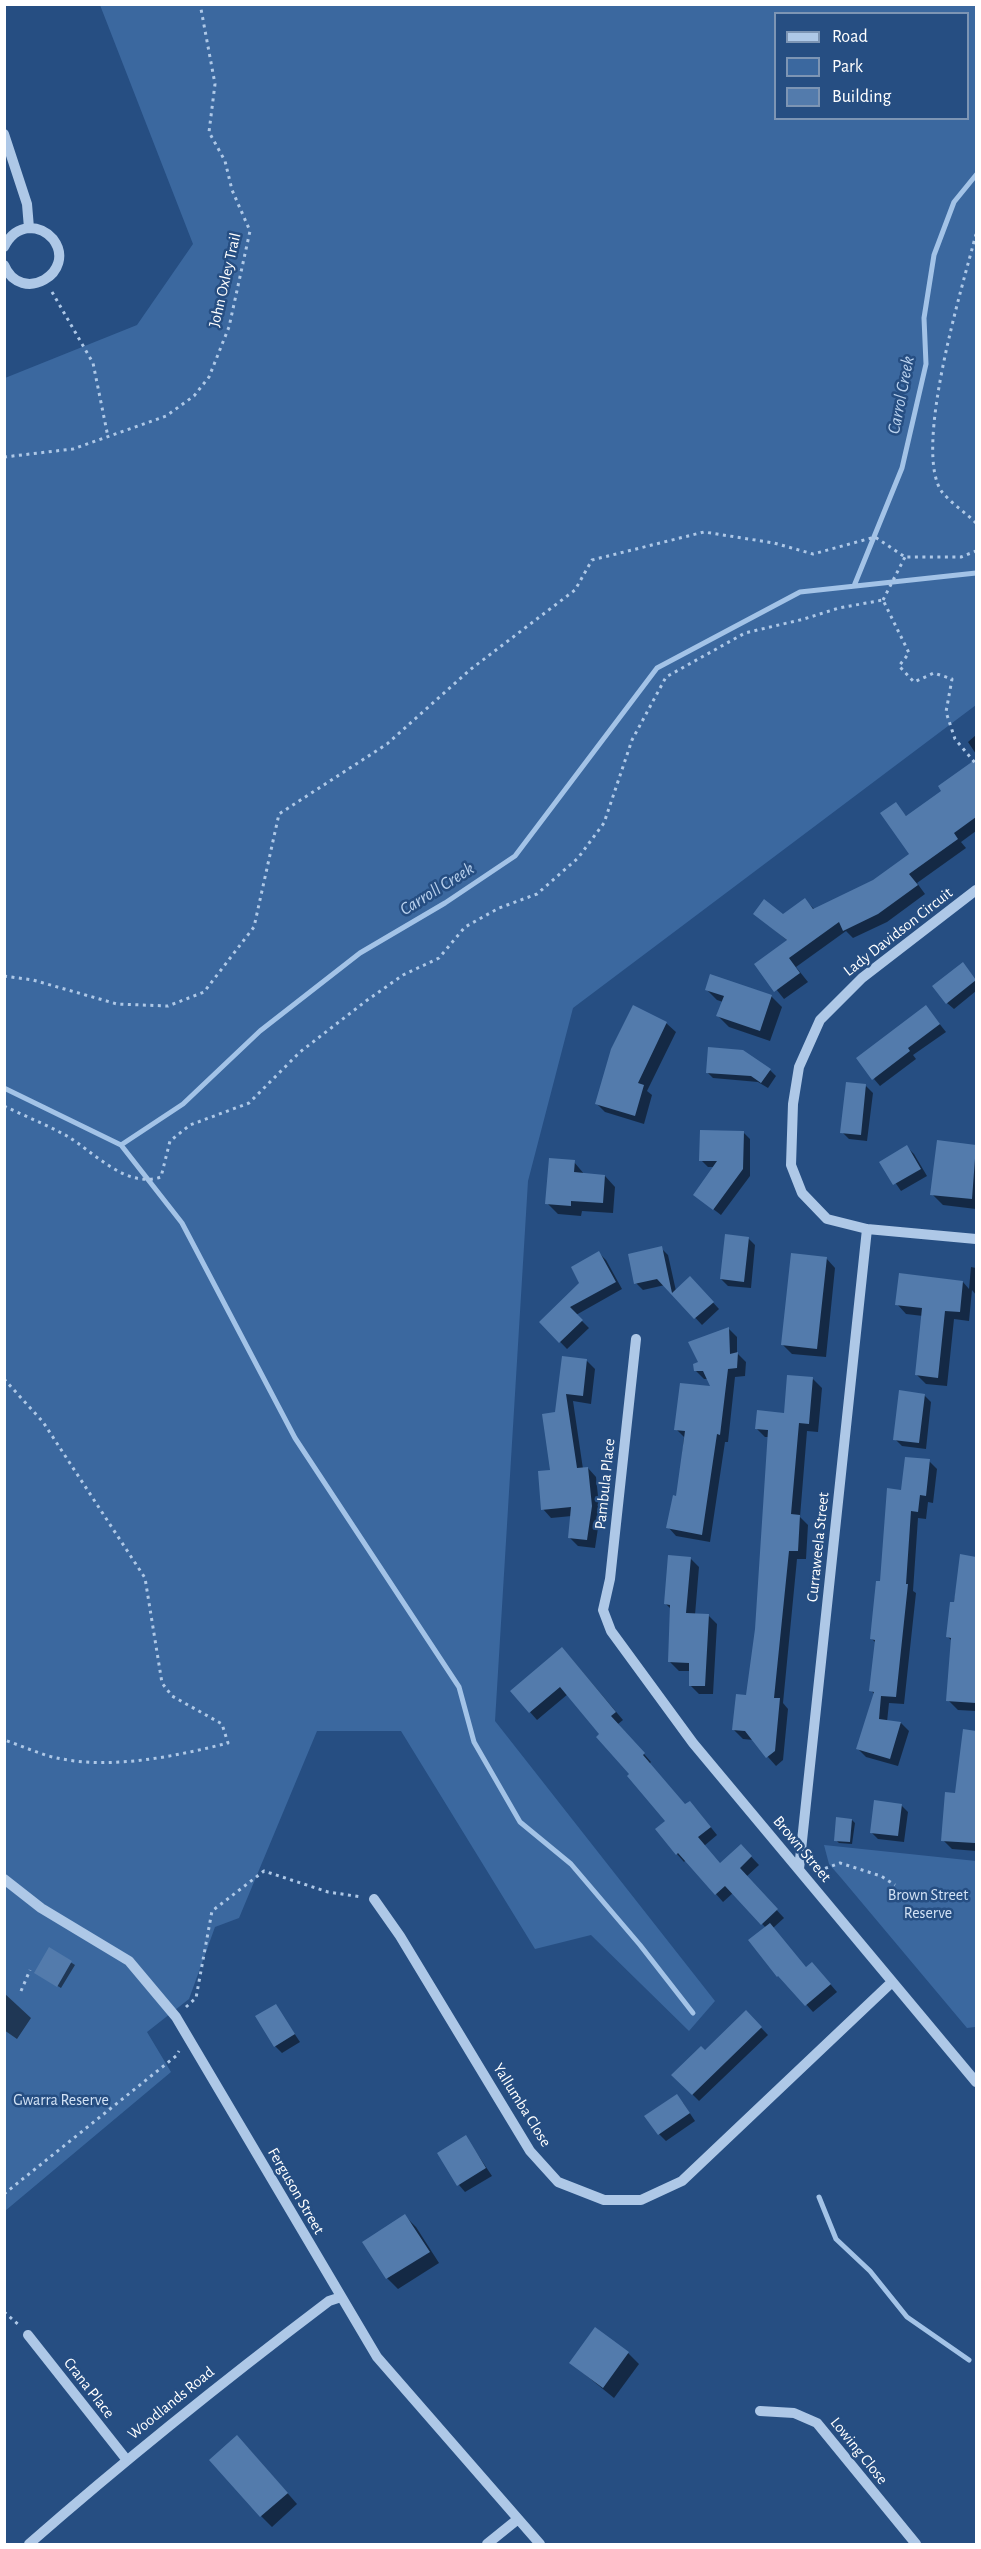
<!DOCTYPE html>
<html>
<head>
<meta charset="utf-8">
<style>
	body { margin:0 }
	#map { position:relative; width:981px; height:2549px; overflow:hidden; background:#264e82; font-family:"Alegreya Sans",sans-serif }
	canvas { display:block }
	.frame { position:absolute; inset:0; border:6px solid #fff; pointer-events:none }
	.legend { position:absolute; left:774px; top:12px; width:195px; height:108px; box-sizing:border-box; background:#264e82; border:2px solid #7d95b4; margin:0; padding:8px 10px; list-style:none; font-size:18px; color:#fff }
	.legend li { display:flex; align-items:center; gap:12px; height:30px }
	.legend b { width:30px; border:2px solid #7d95b4 }
</style>
</head>
<body>
<div id="map">
<canvas width="981" height="2549"></canvas>
<div class="frame"></div>
<ul class="legend">
<li><b style="height:8px;background:#aec8e7"></b>Road</li>
<li><b style="height:16px;background:#3b689f"></b>Park</li>
<li><b style="height:16px;background:#537bac"></b>Building</li>
</ul>
</div>
<script>
const ctx = document.querySelector('canvas').getContext('2d');
ctx.lineJoin = 'round';
function fillPath(path, color) { ctx.fillStyle = color; ctx.fill(path, 'evenodd'); }
function trace(path, color, width, dash) { ctx.strokeStyle = color; ctx.lineWidth = width; ctx.lineCap = dash ? 'butt' : 'round'; ctx.setLineDash(dash || []); ctx.stroke(path); }
function write(font, color, halo, rows, align = 'center') {
  ctx.font = font + ' "Alegreya Sans",sans-serif'; ctx.lineWidth = 5; ctx.setLineDash([]); ctx.textBaseline = 'middle'; ctx.strokeStyle = halo; ctx.fillStyle = color; for (const [text, x, y, turn = 0] of rows) {
    ctx.save(); ctx.translate(x, y); ctx.rotate((+turn || 0) * Math.PI / 180); ctx.textAlign = isNaN(turn) ? turn : align; if (halo) ctx.strokeText(text, 0, 0); ctx.fillText(text, 0, 0); ctx.restore();
  }
}
fillPath(new Path2D(`
	M100,5H976V705L573,1008L528,1181L495,1721L715,2001L689,2031L591,1935L535,1949L401,1731H317L239,1918L215,1927L189,1999L147,2032L171,2072L5,2211V378L137,325L193,244ZM776,14H968V118H776Z
	M824,1845L976,1861L975,2027L967,2028L842,1879L829,1864Z`), '#3b689f');
fillPath(new Path2D(`
	M976,735V754L968,742Z
	M976,761V831L961,842L966,848L917,883L925,894L887,922L853,938L846,931L796,967L808,982L784,999L756,964L788,941L755,914L783,915L805,900L815,910L874,881L911,854L895,804L907,817L944,791L940,787Z
	M963,964L976,980V991L954,1009L947,1003Z
	M706,989L771,996L782,1007L770,1041L729,1027L718,1016L723,1002L717,1000Z
	M926,1007L946,1032L913,1055L916,1059L880,1086L874,1079Z
	M666,1023L676,1032L647,1091L652,1095L644,1124L605,1112L596,1103Z
	M770,1070L776,1076L768,1088L758,1082L713,1078L707,1072Z
	M866,1086L873,1093L867,1141L849,1139L842,1132Z
	M743,1132L750,1139V1176L721,1215L695,1195L715,1167H708L701,1160Z
	M938,1142L976,1146V1209L943,1205L932,1194Z
	M907,1147L914,1154L927,1176L901,1191L881,1162Z
	M574,1162L585,1175L605,1176L615,1187L613,1213L582,1211L581,1216L558,1214L547,1203Z
	M748,1238L755,1245L751,1288L728,1286L721,1279Z
	M661,1248L668,1255L676,1291L697,1285L719,1309L702,1325L665,1285L643,1290L636,1283Z
	M599,1253L606,1260L622,1289L576,1315L589,1328L567,1349L541,1322L581,1283Z
	M826,1258L835,1268L826,1357L792,1354L783,1345Z
	M971,1267L976,1268V1295L972,1290L969,1321L954,1319L947,1386L926,1384L916,1374L923,1316L906,1314L897,1304L963,1282L969,1289Z
	M729,1329L737,1337V1353L746,1362L745,1376L735,1377L728,1442H725L710,1542L676,1536L668,1527L678,1498L684,1437L676,1429L713,1388L708,1379H704L696,1371Z
	M564,1358L587,1361L595,1369L591,1404L573,1401L583,1469L588,1468L596,1477L600,1515L595,1548L578,1546L569,1537L572,1516L551,1518L543,1509L552,1471Z
	M813,1379L822,1388L818,1432L807,1431L800,1517L808,1525L806,1559H797L783,1703L788,1709L783,1760L776,1766L753,1740L743,1739L734,1730L748,1697L756,1629L769,1437H765L756,1428L785,1415Z
	M924,1395L931,1402L926,1449L902,1446L895,1439Z
	M929,1461L937,1469L933,1503L928,1502L926,1519L918,1518L913,1591L916,1593L904,1704L889,1703L887,1722L901,1723L909,1731L898,1766L866,1757L858,1749L874,1694L871,1690L876,1643L872,1639L902,1492Z
	M962,1556L976,1558V1711L958,1710L948,1700L952,1641L948,1637Z
	M690,1558L699,1567L695,1615H708L717,1624L713,1694H699L690,1685L691,1671H679L670,1662L671,1609L666,1604Z
	M569,1656L623,1720L618,1724L651,1762L649,1764L686,1806L697,1810L717,1835L704,1846L720,1864L741,1846L759,1865L746,1877L784,1918L773,1928L806,1969L819,1971L837,1992L813,2012L786,1982L766,1928L733,1893L723,1902L686,1860L684,1862L677,1854L667,1821L601,1734L568,1694L537,1720L530,1712Z
	M964,1731L976,1732V1851L952,1849L943,1840L957,1795Z
	M901,1805L908,1812L904,1842L878,1839L871,1832Z
	M852,1820L855,1823L852,1844L839,1843L836,1840Z
	M50,1949L75,1965L61,1988L39,1975Z
	M4,1993L31,2018L17,2039L4,2030Z
	M276,2006L300,2042L282,2053L275,2046Z
	M746,2012L768,2035L699,2101L673,2075L705,2052Z
	M683,2103L695,2121L666,2141L659,2134Z
	M466,2137L492,2176L465,2192L459,2185Z
	M405,2216L416,2227L439,2263L398,2289L387,2278L364,2242Z
	M628,2353L639,2364L614,2398L571,2363Z
	M248,2448L297,2504L272,2527L261,2516Z`), '#0007');
trace(new Path2D(`
	M854,586L902,468L926,364L924,318L934,255L954,202L976,175
	M4,1088L121,1145L183,1104L260,1031L360,953L445,903L515,856L657,668L800,592L976,573
	M121,1145L182,1223L295,1438L459,1687L474,1742L520,1822L571,1864L640,1945L693,2013
	M819,2197L836,2239L870,2271L907,2317L969,2360`), '#a3c3e7', 5);
fillPath(new Path2D(`
	M976,759V817L954,833L958,839L909,874L918,885L878,914L843,931L839,922L789,958L800,973L774,992L754,964L787,940L753,914L764,899L783,914L805,898L813,909L873,880L909,854L880,813L896,802L906,816L941,791L938,786Z
	M963,962L976,980L946,1004L932,986Z
	M710,974L772,995L760,1031L716,1016L724,996L705,990Z
	M633,1005L667,1022L638,1083L644,1085L635,1116L595,1104L611,1049Z
	M926,1005L940,1024L908,1048L910,1051L872,1080L856,1058Z
	M708,1047L743,1050L771,1069L761,1083L751,1076L706,1073Z
	M846,1082L866,1084L861,1135L840,1133Z
	M700,1130L744,1131L743,1169L713,1210L693,1195L717,1161H699Z
	M937,1140L976,1145L972,1199L930,1195Z
	M907,1145L921,1169L893,1185L879,1162Z
	M549,1158L575,1160L574,1172L605,1175L603,1203L571,1201V1206L545,1204Z
	M725,1234L749,1237L744,1282L720,1279Z
	M662,1246L672,1293L690,1276L714,1302L694,1319L657,1279L634,1284L628,1254Z
	M599,1251L616,1282L570,1307L583,1320L559,1343L539,1322L579,1283L571,1267Z
	M791,1253L827,1257L817,1349L781,1345Z
	M899,1273L963,1281L960,1312L945,1311L938,1378L915,1375L922,1308L895,1305Z
	M729,1327L730,1354L738,1352L737,1368L728,1369L720,1435L717,1434L702,1535L666,1528L673,1495L676,1496L685,1431L674,1430L680,1383L710,1386L703,1371H694L693,1364L698,1362L688,1342Z
	M562,1356L587,1359L583,1396L566,1394L577,1468L588,1467L592,1506L587,1540L568,1538L571,1507L541,1510L538,1471L550,1470L542,1414L555,1412Z
	M787,1375L813,1377L809,1424L799,1423L791,1514L800,1515L798,1551H789L774,1698H780L775,1751L766,1758L745,1731L732,1730L736,1694L746,1695L755,1629L768,1430L755,1429L757,1410L784,1413Z
	M899,1390L925,1394L919,1443L893,1440Z
	M905,1457L930,1459L926,1496L920,1495L918,1512L911,1511L906,1584H908L896,1697L881,1696L879,1719L901,1722L890,1759L856,1749L874,1692L869,1691L875,1640L870,1639L876,1581H880L887,1488L901,1490Z
	M960,1554L976,1557V1703L946,1701L951,1638L946,1637L950,1602H954Z
	M668,1555L691,1557L686,1613L709,1614L705,1686H689V1663L668,1662L670,1605L664,1604Z
	M562,1647L616,1712L611,1716L645,1753L643,1755L685,1804L690,1801L711,1827L698,1837L720,1863L741,1844L752,1856L740,1868L778,1909L761,1925L725,1886L715,1895L678,1853L676,1855L655,1829L665,1821L627,1776L629,1774L596,1737L599,1734L560,1687L529,1713L510,1691Z
	M963,1729L976,1731L975,1843L941,1841L945,1792L955,1793Z
	M874,1800L902,1804L898,1836L870,1833Z
	M836,1817L852,1819L850,1842L834,1841Z
	M770,1923L806,1967L812,1962L831,1984L805,2006L778,1976L777,1977L748,1940Z
	M49,1947L72,1961L57,1987L34,1973Z
	M276,2004L295,2034L274,2047L255,2016Z
	M746,2010L762,2027L692,2095L671,2075L701,2046L705,2050Z
	M677,2094L690,2113L658,2135L644,2116Z
	M466,2135L486,2168L457,2186L437,2153Z
	M405,2214L430,2252L386,2279L362,2242Z
	M595,2327L629,2352L603,2388L569,2363Z
	M237,2435L288,2493L260,2517L209,2460Z`), '#537bac');
trace(new Path2D(`
	M976,234C963,285 912,450 942,492C951,503 966,513 976,523
	M52,292L93,363L108,437
	M4,457L73,449L166,416L194,396L209,377L229,327L250,231L232,190L225,161L209,132L215,84L201,9L202,4
	M883,600L905,557
	M4,976L33,980L117,1004L168,1006L204,992L254,927L279,814L387,744L471,669L575,590L592,560L704,532L774,543L813,554L875,537L905,557H961L976,551
	M4,1106C25,1116 47,1125 67,1136C94,1152 126,1189 161,1177L170,1141L190,1125L249,1103L300,1052L366,1001L403,975L439,958L465,927L499,908L537,894L578,858L604,823L632,740L666,677L745,633L804,619L839,608L883,600L909,653L899,666L914,682L934,673L952,679L946,712L955,739L976,764
	M4,1379L43,1422L145,1578L162,1683L172,1696L222,1724L228,1743C177,1756 115,1769 62,1759C43,1756 23,1746 4,1740
	M818,1871L840,1863L881,1876L895,1885
	M21,1991L30,1970
	M186,2007L196,1998L212,1911L264,1871L328,1892L362,1897
	M4,2194L176,2056L179,2051
	M4,2312L19,2325`), '#aec8e7', 3, [3, 4.5]);
trace(new Path2D(`
	M4,134L27,204L29,228
	M4,247C9,237 17,229 29,228C38,228 47,232 53,239C78,272 21,306 4,265
	M976,890L862,978L820,1020L799,1067L793,1104L791,1165L802,1193L827,1219L867,1229L976,1239
	M636,1339L610,1579L603,1610L611,1631L693,1743L976,2082
	M799,1869L867,1229
	M4,1879L41,1908L129,1961L176,2017L377,2357L540,2544
	M374,1899L400,1936L530,2151L558,2182L604,2200H641L682,2181L892,1982
	M28,2335L126,2459
	M760,2411L794,2413L817,2423L916,2544
	M29,2544C126,2459 226,2379 329,2301L341,2297
	M487,2544L518,2519`), '#aec8e7', 10);
write('16px', '#fff', '#264e82', [
	["John Oxley Trail",225,280,-77],
	["Lady Davidson Circuit",898,932,-38],
	["Pambula Place",605,1484,-84],
	["Curraweela Street",818,1547,-84],
	["Brown Street",802,1849,50],
	["Yallumba Close",522,2105,58],
	["Ferguson Street",296,2191,60],
	["Crana Place",89,2388,52],
	["Woodlands Road",171,2403,-39],
	["Lowing Close",859,2451,51]
]);
write('16px', '#d2e2f5', '#264e82', [
	["Brown Street",928,1895],
	["Reserve",928,1913],
	["Gwarra Reserve",61,2100]
]);
write('italic 18px', '#bad2ee', '#264e82', [
	["Carrol Creek",901,395,-79],
	["Carroll Creek",437,889,-32]
]);
</script>
</body>
</html>
